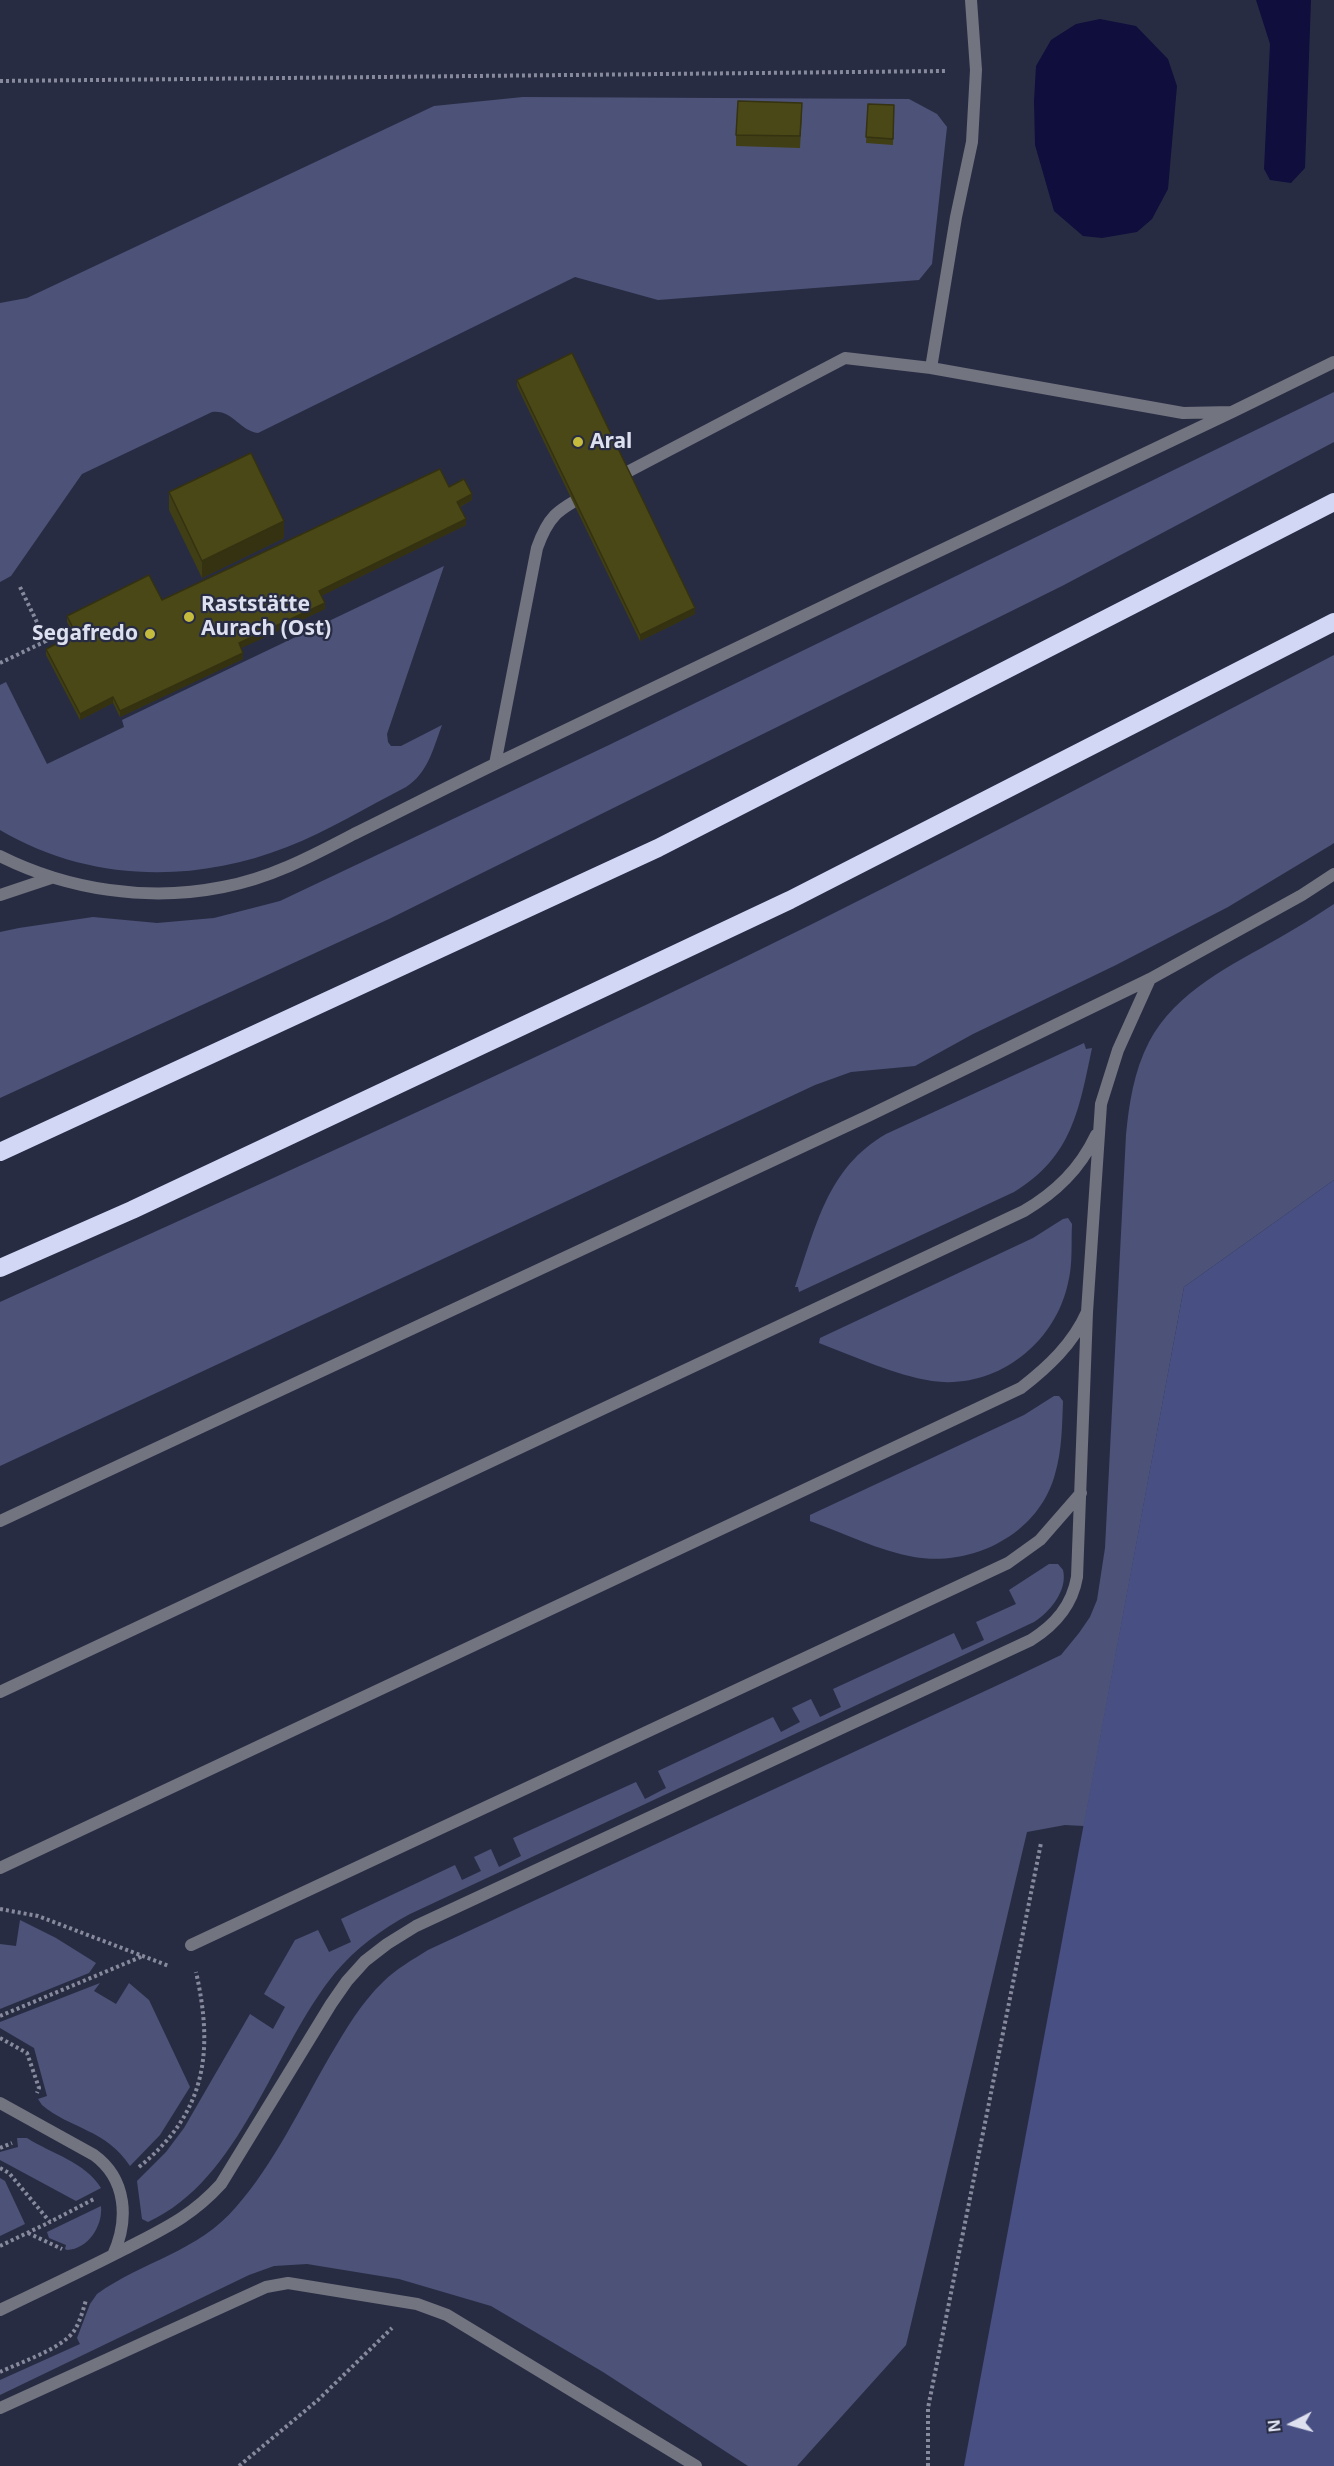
<!DOCTYPE html>
<html>
<head>
<meta charset="utf-8">
<style>
	body { margin:0 }
	#map { position:relative; width:1334px; height:2466px; overflow:hidden; background:#282c43; font-family:"Noto Sans",sans-serif }
	canvas { display:block }
	.north { position:absolute; left:1262px; top:2394px; width:60px; height:60px; -webkit-text-stroke:4px #282c43; paint-order:stroke; rotate:264deg; font-size:16px; font-weight:700; line-height:24px; text-align:center; color:#dde0ef }
	.north::after { content:''; display:block; margin:auto; width:21px; height:27px; background:#dde0ef; clip-path:polygon(50% 0,100% 100%,50% 72%,0 100%) }
</style>
</head>
<body>
<div id="map">
<canvas width="1334" height="2466"></canvas>
<div class="north">N</div>
</div>
<script>
const ctx = document.querySelector('canvas').getContext('2d');
ctx.lineJoin = 'round';
function fillPath(path, color) { ctx.fillStyle = color; ctx.fill(path, 'evenodd'); }
function trace(path, color, width, dash) { ctx.strokeStyle = color; ctx.lineWidth = width; ctx.lineCap = dash ? 'butt' : 'round'; ctx.setLineDash(dash || []); ctx.stroke(path); }
function write(font, color, halo, rows, align = 'center') {
  ctx.font = font + ' "Noto Sans",sans-serif'; ctx.lineWidth = 4.5; ctx.setLineDash([]); ctx.textBaseline = 'middle'; ctx.strokeStyle = halo; ctx.fillStyle = color; for (const [text, x, y, turn = 0] of rows) {
    ctx.save(); ctx.translate(x, y); ctx.rotate((+turn || 0) * Math.PI / 180); ctx.textAlign = isNaN(turn) ? turn : align; if (halo) ctx.strokeText(text, 0, 0); ctx.fillText(text, 0, 0); ctx.restore();
  }
}
fillPath(new Path2D(`
	M523,97L909,99L937,114L947,127L932,264L919,280L658,300L575,277L258,433C240,431 232,409 212,412L82,474L11,576L0,582V303L27,298L434,106Z
	M1334,392V442L1062,586L389,919L0,1098V932L19,928L93,917L157,923L214,918L280,901L609,745Z
	M444,566L387,734L388,742L391,746H401L442,725C433,749 428,773 406,787C367,807 328,831 287,847C193,884 88,882 0,830V685L6,682L47,764L124,727L122,720Z
	M1334,655V843L1331,845L1228,907L1116,965L973,1034L915,1066L851,1072L815,1085L0,1466V1302C247,1190 494,1079 737,961C938,863 1136,758 1334,655Z
	M1334,904V1180L1184,1287L1084,1826L1065,1825L1027,1832L906,2345L797,2466H748L603,2372L491,2306L399,2279L307,2264L274,2266L249,2275L0,2395V2380L80,2344L77,2338L90,2304L97,2294C143,2261 198,2252 236,2207C274,2164 301,2106 330,2056C346,2029 361,2003 383,1982C396,1969 412,1960 428,1950L1013,1678L1061,1655L1079,1633L1090,1617L1097,1600L1105,1548L1126,1135C1129,1103 1134,1071 1149,1042C1176,991 1232,965 1279,938C1298,927 1316,916 1334,904Z
	M1084,1043L1086,1049L1092,1048C1079,1110 1072,1157 1014,1192L799,1292L798,1287H795C816,1227 827,1168 886,1134Z
	M1068,1218L1072,1224C1071,1243 1073,1264 1068,1283C1055,1344 996,1390 932,1381C894,1375 856,1357 819,1343L820,1338L1033,1238L1063,1219Z
	M1054,1396H1059L1063,1401C1062,1426 1062,1450 1055,1474C1039,1534 973,1567 914,1557C880,1551 843,1533 810,1521V1515L1024,1415Z
	M1049,1564H1058L1063,1570C1068,1590 1050,1612 1034,1622L410,1914C382,1929 356,1948 335,1973C273,2049 241,2180 148,2222L142,2219L137,2181L166,2152L184,2128L250,2014L273,2029L285,2007L264,1994L295,1940L318,1930L329,1952L351,1942L341,1919L455,1865L462,1880L481,1871L474,1857L491,1849L499,1867L521,1856L513,1838L636,1782L645,1799L666,1788L658,1771L773,1717L781,1732L800,1722L792,1708L811,1699L820,1717L841,1707L833,1689L954,1633L962,1650L984,1640L976,1622L1016,1604L1009,1590Z
	M20,1920L56,1938L96,1963L89,1973L0,2009V1944L16,1946Z
	M100,1983L94,1991L116,2004L129,1983L149,2000L190,2087L160,2135L130,2166C106,2129 70,2129 42,2105L38,2099L47,2096L34,2048L0,2028V2022Z
	M17,2138H27C52,2154 85,2162 101,2188L76,2201L0,2160V2152L18,2147Z
	M0,2178L5,2181L25,2224L0,2236Z
	M101,2206C103,2226 88,2249 67,2250L65,2249L66,2245L49,2238L47,2232Z`), '#4d5378');
fillPath(new Path2D(`
	M1334,1180V2466H964L1184,1287Z`), '#484f83');
fillPath(new Path2D(`
	M1256,0H1311L1305,168L1291,183L1270,180L1264,169L1270,44Z
	M1100,19L1136,26L1168,59L1177,86L1168,189L1152,219L1137,232L1102,238L1083,236L1054,211L1035,145L1034,101L1036,66L1051,40L1076,24Z`), '#0f0e3c');
trace(new Path2D(`
	M0,81L947,71
	M0,663L46,641L20,587
	M0,1909L38,1916L169,1966
	M0,2016L143,1956
	M0,2038L27,2053L39,2088L37,2093
	M0,2148L12,2143
	M139,2167C206,2113 214,2052 196,1972
	M0,2168L9,2173L50,2222L94,2199
	M28,2233L62,2249
	M0,2246L50,2222
	M0,2372C21,2362 61,2349 74,2331C80,2322 83,2310 86,2300
	M239,2466L318,2400L392,2328
	M928,2466V2408L1041,1843`), '#878a9d', 4, [3, 3]);
trace(new Path2D(`
	M931,368L956,217L972,142L976,70L971,0
	M614,479L845,358L931,368L1183,413L1232,412L1334,362
	M495,764L537,548C548,517 557,510 586,495
	M0,856C68,890 148,902 223,887C271,878 312,856 354,834C409,807 463,779 518,753C756,639 993,524 1232,412
	M0,895L51,878
	M0,1521L868,1116L1150,979L1302,895L1334,874
	M0,1692L1024,1211C1056,1192 1080,1169 1096,1135
	M0,1868L1021,1388C1048,1367 1073,1344 1087,1312L1101,1104L1118,1050L1150,979
	M191,1945L1008,1563L1040,1540L1081,1493
	M0,2103L94,2155C127,2179 129,2220 113,2255
	M0,2310C42,2290 84,2270 125,2249C163,2229 191,2217 221,2184L331,2004L347,1981L365,1961L387,1944L416,1926L1031,1640C1055,1625 1072,1606 1077,1577L1087,1312
	M0,2408L266,2287L288,2283L417,2304L447,2315L696,2466`), '#727480', 12);
trace(new Path2D(`
	M0,1152L658,848L1334,502
	M0,1268L132,1210L790,900L1334,622`), '#d1d7f5', 18);
fillPath(new Path2D(`
	M868,104L894,105L893,145L866,143Z
	M802,114L800,148L736,146V135Z
	M517,380L695,614L640,641L517,386Z
	M169,492L284,538L202,578L169,510Z
	M472,500L460,507L466,525L321,596L325,609L241,648L243,659L120,717L113,703L80,720L46,655V649L74,635L67,622V616L162,600Z`), '#403e14');
fillPath(new Path2D(`
	M472,494V500L457,508V502Z
	M466,519V525L319,597V591Z
	M284,521V538L202,578V561Z
	M325,603V609L239,649V643Z
	M695,608V614L640,641V635Z
	M243,653V659L120,717V711Z
	M113,697V703L80,720V714Z`), '#343210');
const building = new Path2D(`
	M738,101L802,103L800,136L736,135Z
	M868,104L894,105L893,139L866,137Z
	M572,353L695,608L640,635L517,380Z
	M251,453L284,521L202,561L169,492Z
	M440,469L449,487L464,479L472,494L457,502L466,519L319,591L325,603L239,643L243,653L120,711L113,697L80,714L46,649L76,634L67,616L149,575L162,600Z`);
fillPath(building, '#4b4817');
trace(building, '#343210', 1.5);
for (const [x, y, r, color] of [
	[578,442,6,"#c5bc3d"],
	[189,617,6,"#c5bc3d"],
	[150,634,6,"#c5bc3d"]
]) { const dot = new Path2D(); dot.arc(x, y, r, 0, 2 * Math.PI); ctx.fillStyle = color; ctx.fill(dot); trace(dot, '#282c43', 2); }
write('bold 21px', '#dde0ef', '#282c43', [
	["Aral",590,442],
	["Raststätte",201,605],
	["Aurach (Ost)",201,629],
	["Segafredo",138,634,"right"]
], 'left');
</script>
</body>
</html>
